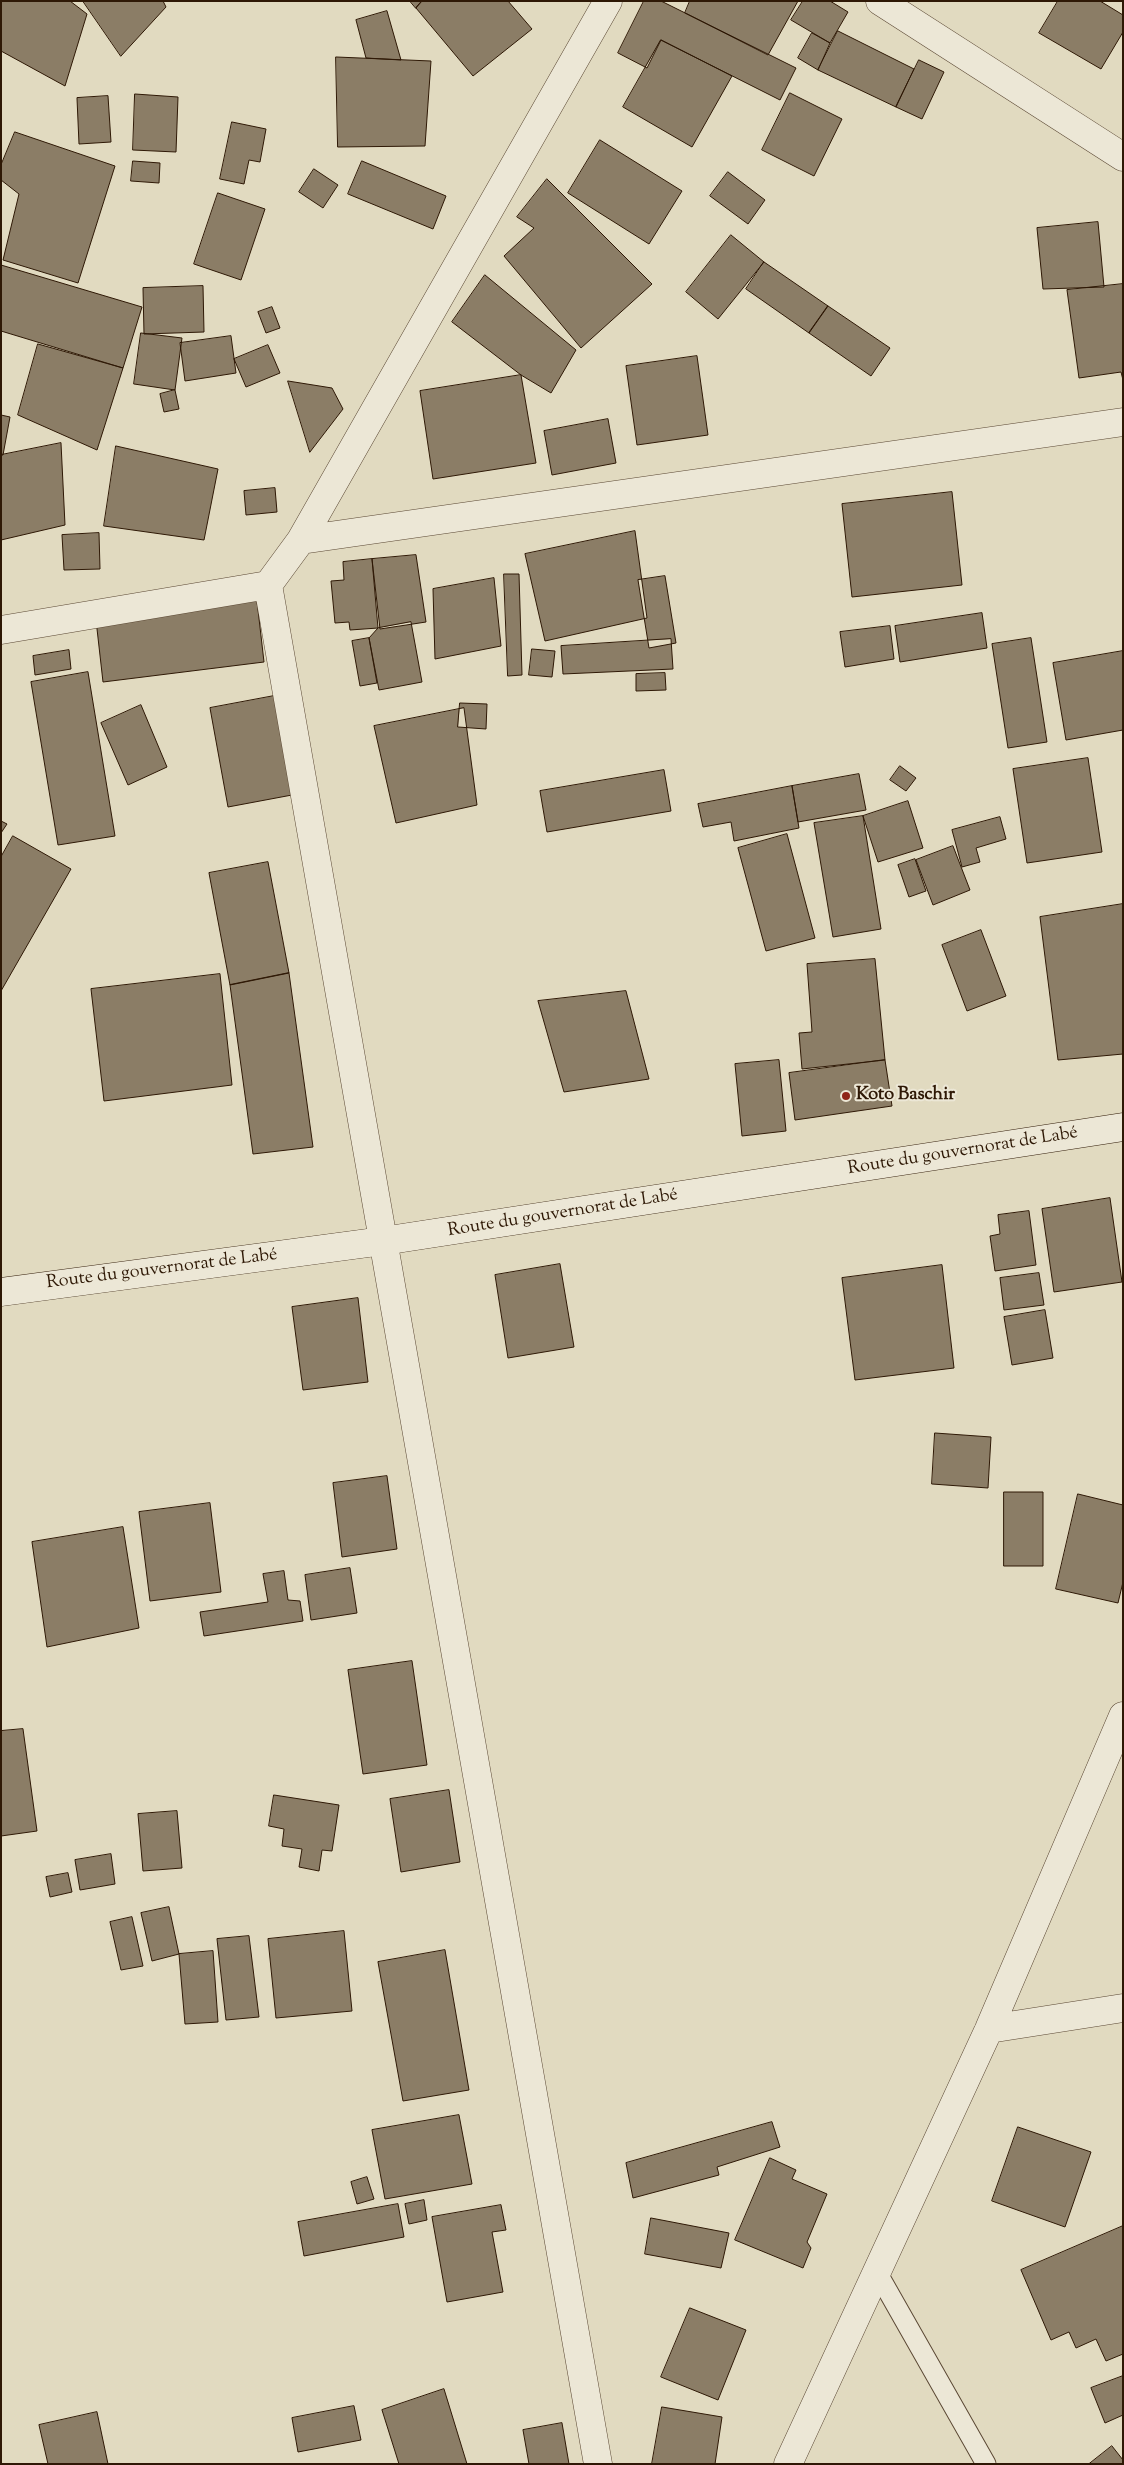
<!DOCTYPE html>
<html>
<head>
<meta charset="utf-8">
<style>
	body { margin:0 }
	#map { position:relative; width:1124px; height:2465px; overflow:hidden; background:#e1dac0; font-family:"Sorts Mill Goudy",serif }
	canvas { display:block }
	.frame { position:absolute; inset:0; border:2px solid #2e1805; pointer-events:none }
</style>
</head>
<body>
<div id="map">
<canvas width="1124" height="2465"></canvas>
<div class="frame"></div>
</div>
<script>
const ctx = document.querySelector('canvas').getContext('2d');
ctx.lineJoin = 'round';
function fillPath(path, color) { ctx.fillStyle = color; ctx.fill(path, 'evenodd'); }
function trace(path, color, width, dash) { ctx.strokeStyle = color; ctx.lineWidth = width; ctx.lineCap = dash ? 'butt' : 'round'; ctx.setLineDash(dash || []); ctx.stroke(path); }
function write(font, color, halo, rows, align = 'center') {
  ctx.font = font + ' "Sorts Mill Goudy",serif'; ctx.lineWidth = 4; ctx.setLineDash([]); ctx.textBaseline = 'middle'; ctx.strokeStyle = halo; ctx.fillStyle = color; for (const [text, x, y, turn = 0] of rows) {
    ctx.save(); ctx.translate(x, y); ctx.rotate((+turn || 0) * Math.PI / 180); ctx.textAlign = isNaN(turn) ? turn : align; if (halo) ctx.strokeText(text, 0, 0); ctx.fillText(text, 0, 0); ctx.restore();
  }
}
const building = new Path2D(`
	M1,1H70L87,14L65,86L1,51Z
	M83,1H163L166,7L121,56Z
	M410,1H422L416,8Z
	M422,1H508L532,29L473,76L416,8Z
	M644,1H661L796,68L780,100L661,40L647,68L618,53Z
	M690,1H798L768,55L685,13Z
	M803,1H830L848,12L830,43L791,20Z
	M1058,1H1100L1123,15V32L1101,69L1039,33Z
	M387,11L401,60L366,58L356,20Z
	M838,31L914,69L896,107L818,70Z
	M812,33L830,43L818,70L798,58Z
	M661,40L732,76L692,147L623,107Z
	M336,57L431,61L425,146L338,147Z
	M919,60L944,72L922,119L896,107Z
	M790,93L842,119L814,176L762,150Z
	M135,94L178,97L176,152L133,150Z
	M108,96L111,142L79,144L77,98Z
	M232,122L266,129L260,162L249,160L244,184L220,179Z
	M15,132L115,166L78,283L3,260L19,194L1,180V165Z
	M600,140L682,191L649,244L568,193Z
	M133,161L160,163L159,183L131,181Z
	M362,161L446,196L433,229L348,194Z
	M314,169L338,185L323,208L299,192Z
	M728,172L765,200L748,224L710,196Z
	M547,179L652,284L581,348L504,256L534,228L517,217Z
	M218,193L265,209L241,280L194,264Z
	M1098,222L1104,287L1043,289L1037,228Z
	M731,235L764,262L718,319L686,292Z
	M764,262L828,306L809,333L746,289Z
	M1,265L142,307L123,368L1,331Z
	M485,275L576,350L551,393L521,375L452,322Z
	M1123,284V380L1121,372L1079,378L1067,290Z
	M203,286L204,332L144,334L143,288Z
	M828,306L890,348L871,376L809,333Z
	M272,307L280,328L266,333L258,312Z
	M141,333L182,338L175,390L134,384Z
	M231,336L236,373L185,381L180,343Z
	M38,344L123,368L97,450L18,415Z
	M268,345L280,373L246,387L234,359Z
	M697,356L708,435L637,445L626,366Z
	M521,375L536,463L433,479L420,391Z
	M288,381L332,388L343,409L310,452Z
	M175,390L179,409L164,412L160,394Z
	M1,415L10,417L3,455H1Z
	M608,419L616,463L552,475L544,431Z
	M61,443L65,525L1,540V455Z
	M116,446L218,469L204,540L104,526Z
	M275,488L277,512L246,515L244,491Z
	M952,492L962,585L852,597L842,504Z
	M635,531L647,618L545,641L525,554Z
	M99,533L100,569L64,570L62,535Z
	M416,555L426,622L380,629L372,559Z
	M372,559L378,628L350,630L349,622L335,623L331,581L344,580L343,562Z
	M504,574H519L522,675L508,676Z
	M665,576L676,643L649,648L638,580Z
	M494,578L501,646L435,659L433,589Z
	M257,601L264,662L103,682L96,620Z
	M982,613L987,648L900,662L895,626Z
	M411,622L422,682L379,690L369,638L378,628Z
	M890,626L894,659L845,667L840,632Z
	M369,638L377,683L360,686L352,641Z
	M1031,638L1047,742L1008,748L992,644Z
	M671,639L673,669L563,674L561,646Z
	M532,649L555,651L552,677L529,675Z
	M69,650L71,669L35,675L33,656Z
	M1123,651V730L1066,740L1053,663Z
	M88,672L115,836L58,845L31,682Z
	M665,673L666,690L636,691V674Z
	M274,696L292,795L228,807L210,708Z
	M460,703L487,704L486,729L458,727Z
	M141,705L167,767L128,785L101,723Z
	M464,708L477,805L396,823L374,726Z
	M1088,758L1102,852L1027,863L1013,769Z
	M900,766L916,778L906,791L890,780Z
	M664,770L671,811L547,832L540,791Z
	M859,774L866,810L798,822L792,786Z
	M792,786L799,828L734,841L731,822L703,827L698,804Z
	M908,801L923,848L878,862L863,816Z
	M863,816L881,929L833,937L814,823Z
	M1000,817L1006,839L976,848L980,862L962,867L952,830Z
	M1,821L7,824L1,833Z
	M787,834L815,938L766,951L738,848Z
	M13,836L71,869L1,991V857Z
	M953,846L970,890L933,905L916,860Z
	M915,859L926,891L909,897L898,865Z
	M268,862L289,973L230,985L209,873Z
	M1123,904V1054L1058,1060L1040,917Z
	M981,930L1006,996L967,1011L942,945Z
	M875,959L885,1060L802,1069L799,1033L812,1032L807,964Z
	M289,973L313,1147L253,1154L230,985Z
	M220,974L232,1085L104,1101L91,989Z
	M626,991L649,1079L564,1092L538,1001Z
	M779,1060L786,1131L742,1136L735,1064Z
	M885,1060L892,1106L795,1120L789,1073Z
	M1110,1198L1122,1282L1054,1292L1042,1209Z
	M1029,1211L1036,1265L995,1271L990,1236L1000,1234L998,1215Z
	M560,1264L574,1347L508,1358L495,1275Z
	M942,1265L954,1368L855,1380L842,1278Z
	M1039,1273L1044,1305L1004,1310L1000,1278Z
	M358,1298L368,1382L303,1390L292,1307Z
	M1045,1310L1053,1358L1012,1365L1004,1317Z
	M935,1433L991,1437L988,1488L932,1484Z
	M387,1476L397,1549L342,1557L333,1483Z
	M1004,1492H1043V1566H1004Z
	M1078,1494L1123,1505V1582L1118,1603L1056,1589Z
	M210,1503L221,1592L150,1601L139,1512Z
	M123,1527L139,1628L47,1647L32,1542Z
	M350,1568L357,1613L311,1620L305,1575Z
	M284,1571L288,1600L300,1601L303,1621L204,1636L200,1612L268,1602L263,1574Z
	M412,1661L427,1765L363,1774L348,1670Z
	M23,1729L37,1831L1,1836V1731Z
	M449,1790L460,1862L401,1872L390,1799Z
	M274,1795L339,1805L332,1851L322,1850L319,1871L299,1867L302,1849L282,1846L284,1829L269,1826Z
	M177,1811L182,1868L143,1871L138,1814Z
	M111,1854L115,1884L80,1890L75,1860Z
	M68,1873L72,1892L50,1897L46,1877Z
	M169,1907L179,1954L152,1961L141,1913Z
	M132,1917L143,1966L121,1970L110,1922Z
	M344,1931L352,2011L276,2018L268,1939Z
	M249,1936L259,2017L226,2020L217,1939Z
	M445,1950L469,2090L403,2101L378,1962Z
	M213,1951L218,2022L185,2024L179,1954Z
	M459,2115L472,2184L385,2199L372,2130Z
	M772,2122L780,2147L717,2167L719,2175L633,2198L626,2163Z
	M1018,2127L1091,2152L1065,2227L992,2201Z
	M770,2158L796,2170L792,2179L827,2194L807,2242L811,2248L803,2268L735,2240Z
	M367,2177L374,2199L357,2204L351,2182Z
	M424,2200L427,2220L409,2224L405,2204Z
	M398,2204L404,2237L304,2256L298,2222Z
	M501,2205L506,2230L492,2232L503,2292L447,2302L432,2217Z
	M651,2218L729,2233L721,2268L645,2254Z
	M1123,2226V2354L1106,2361L1096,2339L1076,2348L1069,2332L1051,2340L1021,2270Z
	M690,2308L746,2330L718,2400L661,2377Z
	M1123,2376V2415L1105,2423L1091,2388Z
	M444,2389L467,2464H399L382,2410Z
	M354,2406L361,2440L298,2452L292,2418Z
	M662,2407L722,2417L715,2464H652Z
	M97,2412L108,2464H48L39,2425Z
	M562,2423L569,2464H529L523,2430Z
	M1112,2446L1123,2460V2464H1089Z`);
fillPath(building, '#8b7d66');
trace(building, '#2e1805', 1);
const lane = new Path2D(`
	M877,2272L986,2464`);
const street = new Path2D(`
	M880,1L1123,157
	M301,540L1123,422
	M268,585L598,2464
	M1,630L268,585L301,540L608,1
	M989,2029L1123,2008
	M788,2464L989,2029L1123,1716`);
const secondary = new Path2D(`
	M1,1292L383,1241L1123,1127`);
trace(lane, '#5b4834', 21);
trace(street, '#5b4834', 29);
trace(secondary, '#2e1805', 29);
trace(lane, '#ece7d6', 19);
trace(street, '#ece7d6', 28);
trace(secondary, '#ece7d6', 28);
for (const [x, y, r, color] of [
	[846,1096,5,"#8f2418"]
]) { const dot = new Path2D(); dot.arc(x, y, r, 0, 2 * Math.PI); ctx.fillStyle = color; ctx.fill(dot); trace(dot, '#ece7d6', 2); }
write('bold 18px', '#2e1805', '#ece7d6', [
	["Koto Baschir",856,1096]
], 'left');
write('18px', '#2e1805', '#ece7d6', [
	["Route du gouvernorat de Labé",963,1152,-9],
	["Route du gouvernorat de Labé",563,1214,-9],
	["Route du gouvernorat de Labé",162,1270,-7]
]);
</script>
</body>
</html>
